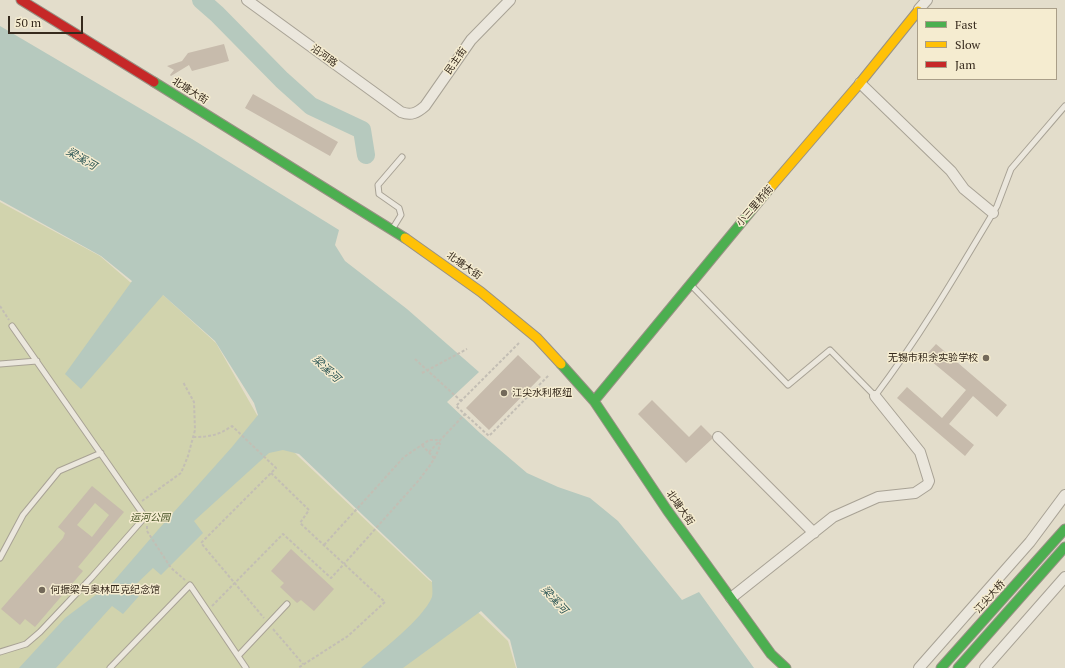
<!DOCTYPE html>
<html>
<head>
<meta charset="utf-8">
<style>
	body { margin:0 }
	#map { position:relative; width:1065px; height:668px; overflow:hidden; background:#e3ddcb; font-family:"PT Serif",serif }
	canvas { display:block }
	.legend { position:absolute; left:917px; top:8px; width:140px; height:72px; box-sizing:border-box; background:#f5ecd0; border:1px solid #a99e88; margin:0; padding:5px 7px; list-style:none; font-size:12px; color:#362a1d }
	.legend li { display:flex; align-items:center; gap:8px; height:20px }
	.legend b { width:20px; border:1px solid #a99e88 }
	.scale { position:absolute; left:8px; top:16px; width:75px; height:18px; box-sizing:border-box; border:2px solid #362a1d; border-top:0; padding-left:5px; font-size:12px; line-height:14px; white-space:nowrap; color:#362a1d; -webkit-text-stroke:3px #f5ecd0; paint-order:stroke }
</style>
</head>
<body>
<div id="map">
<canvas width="1065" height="668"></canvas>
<ul class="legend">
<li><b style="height:5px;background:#4caf50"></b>Fast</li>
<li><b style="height:5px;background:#ffc107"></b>Slow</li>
<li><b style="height:5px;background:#c62828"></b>Jam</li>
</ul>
<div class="scale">50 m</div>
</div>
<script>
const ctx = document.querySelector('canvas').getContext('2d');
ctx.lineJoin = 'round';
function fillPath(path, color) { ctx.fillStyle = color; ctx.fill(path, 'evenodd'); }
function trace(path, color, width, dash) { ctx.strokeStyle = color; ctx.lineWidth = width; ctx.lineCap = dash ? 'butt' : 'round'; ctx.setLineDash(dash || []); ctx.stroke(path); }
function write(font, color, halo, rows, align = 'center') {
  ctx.font = font + ' "PT Serif","Noto Sans SC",serif'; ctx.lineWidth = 3; ctx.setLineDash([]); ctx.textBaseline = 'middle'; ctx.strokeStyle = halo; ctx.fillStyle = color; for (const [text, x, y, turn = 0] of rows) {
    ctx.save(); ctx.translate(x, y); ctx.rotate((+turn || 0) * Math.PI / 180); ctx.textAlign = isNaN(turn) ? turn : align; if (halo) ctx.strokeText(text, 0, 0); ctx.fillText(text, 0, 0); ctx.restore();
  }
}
fillPath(new Path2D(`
	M0,202L100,256L130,282L163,295L216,343L257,415L298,456L429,580L480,614L508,641L516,668H0Z`), '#d1d3ad');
fillPath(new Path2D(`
	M0,26L192,139L339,230L335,245L345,261L407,309L479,372L447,402L480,433L527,473L558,487L590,498L618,521L682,600L699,592L754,668H517L510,640L481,611L403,668H361C380,652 423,619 432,597C433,593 432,586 432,581L299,454L283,450L269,453L194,521L203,533L161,575L153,568L131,589L139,596L123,614L112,606L56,668H19L65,618L113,582L157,531L232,447L258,415L254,403L215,341L163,295L81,389L65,374L132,281L101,256L0,200Z`), '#b6c9be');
trace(new Path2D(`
	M201,0L217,14L282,80L311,106L362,130L366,155`), '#b6c9be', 18);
fillPath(new Path2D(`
	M224,44L229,61L192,71L189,65L171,76L170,75L174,70L167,66L182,61L188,53Z
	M253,94L338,142L330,156L245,108Z
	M936,344L1007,405L997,417L973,396L949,424L974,445L965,456L897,398L907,387L942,418L966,390L925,356Z
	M518,355L541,377L489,430L466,408Z
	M652,400L689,437L701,425L712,436V439L686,463L638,414Z
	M92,486L124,512L78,567L83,571L35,627L25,619L20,625L1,609L63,538L65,533L58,527ZM95,503L109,515L92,537L77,525Z
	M291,549L334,589L314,611L301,600L297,603L280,587L284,583L271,571Z`), '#c7bbac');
const lane = new Path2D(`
	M393,228L401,215L399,208L379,194L378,185L402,157
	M691,285L788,385L830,350L875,396C919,338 956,275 993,213L997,206L1011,169L1065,106
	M0,364L37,361
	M0,558L23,515L59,471L101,453
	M0,652L26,644L40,632L92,577L145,517L12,326
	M238,656L287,604
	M110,668L190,585L246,668`);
const street = new Path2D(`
	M247,0L401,112C411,116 417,113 425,106L471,40L510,0
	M919,9L927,0
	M860,83L951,171L964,189L993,213
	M718,437L814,533
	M731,598L833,517L878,497L915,493L927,485L929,481L920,452L875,396
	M919,668L1030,542L1065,495
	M985,668L1065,577`);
const fast = new Path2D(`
	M154,82L405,238
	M561,364L594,401L667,510L771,654L786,668
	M594,401L770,188
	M941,668L1065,529
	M958,668L1065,547`);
const slow = new Path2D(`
	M770,188L860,83L918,11
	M405,238L481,292L537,338L561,364`);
const jam = new Path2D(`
	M21,0L154,82`);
trace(lane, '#a8a295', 7);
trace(street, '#a8a295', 12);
trace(fast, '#989184', 11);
trace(slow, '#989184', 11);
trace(jam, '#989184', 11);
trace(new Path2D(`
	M0,306L9,320
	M519,343L456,406L489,436L549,375
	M415,359L461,401
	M422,373L467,349
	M193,437C210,437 219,435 232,426L276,468L201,543L264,618
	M422,445L434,458
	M429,452L465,414
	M271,473L309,510L300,523L385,602L348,636L298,668
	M142,501L181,473L188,456L195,430L194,402L183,382
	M147,526V531L171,568L185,580
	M212,606L283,534L331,578L344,564
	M273,629L303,664`), '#c3beb4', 2, [3, 2]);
trace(lane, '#ebe7dd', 5);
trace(street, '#ebe7dd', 10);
trace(fast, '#4caf50', 9);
trace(slow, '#ffc107', 9);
trace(jam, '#c62828', 9);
trace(new Path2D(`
	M324,545L404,457L429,440H437L440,444C437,458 427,469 419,480L344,564`), '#c3beb4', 2, [3, 2]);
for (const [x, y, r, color] of [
	[986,358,4,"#73695a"],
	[504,393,4,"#73695a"],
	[42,590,4,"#73695a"]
]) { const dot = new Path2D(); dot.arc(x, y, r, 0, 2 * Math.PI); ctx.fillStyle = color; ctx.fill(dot); trace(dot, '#f5ecd0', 1.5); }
write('10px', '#362a1d', '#f5ecd0', [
	["沿河路",324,56,36],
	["民主街",456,61,-55],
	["北塘大街",190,91,32],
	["小三里桥街",755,206,-49],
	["北塘大街",464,266,35],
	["北塘大街",680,508,55],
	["江尖大桥",990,597,-48]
]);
write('10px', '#362a1d', '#f5ecd0', [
	["无锡市积余实验学校",978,358,"right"],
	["江尖水利枢纽",512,393],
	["何振梁与奥林匹克纪念馆",50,590]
], 'left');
write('italic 10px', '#455224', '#f5ecd0', [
	["运河公园",150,518]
]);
write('italic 11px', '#2c5655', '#f5ecd0', [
	["梁溪河",81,159,30],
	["梁溪河",326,369,43],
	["梁溪河",554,600,47]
]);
</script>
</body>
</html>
